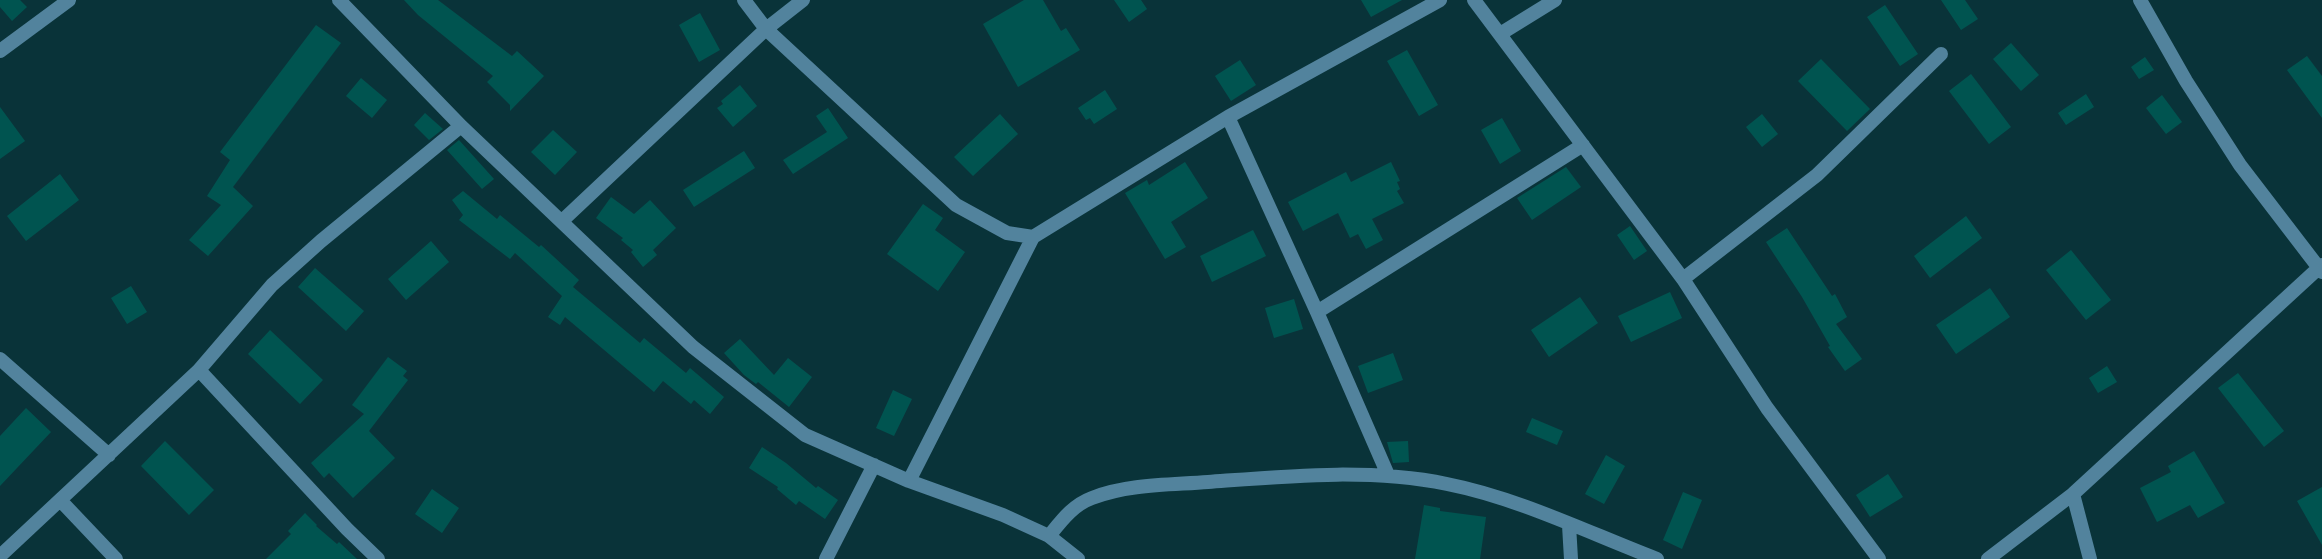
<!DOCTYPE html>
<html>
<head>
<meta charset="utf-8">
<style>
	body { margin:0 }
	canvas { display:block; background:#093339 }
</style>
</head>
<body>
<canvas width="2322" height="559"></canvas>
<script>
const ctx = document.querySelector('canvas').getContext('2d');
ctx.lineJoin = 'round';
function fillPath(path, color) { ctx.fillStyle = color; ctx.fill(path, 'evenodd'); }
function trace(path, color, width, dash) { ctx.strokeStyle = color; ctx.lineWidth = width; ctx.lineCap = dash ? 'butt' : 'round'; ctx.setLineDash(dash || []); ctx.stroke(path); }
fillPath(new Path2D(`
	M0,0H20L27,7L12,21L0,7Z
	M404,0H438L512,56L517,51L544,76L510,111V105L487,82L493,76L418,15Z
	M1024,0H1043L1061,31L1066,28L1080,50L1018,87L983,24Z
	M1114,0H1141L1147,9L1129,22Z
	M1361,0H1402L1371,17Z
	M1941,0H1965L1978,19L1961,30Z
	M1885,5L1918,54L1900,66L1867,17Z
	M700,13L720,50L699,62L679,25Z
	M316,25L341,43L233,187L253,206L208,256L189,240L221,205L207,196L230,160L220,152Z
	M2011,43L2039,75L2021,91L1993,59Z
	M1407,50L1438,105L1419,116L1387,61Z
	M2307,56L2322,76V118L2287,70Z
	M2145,57L2154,70L2139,79L2131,67Z
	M1821,59L1870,109L1847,131L1798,81Z
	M1240,60L1256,85L1231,101L1215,76Z
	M1971,74L2011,127L1989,144L1949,91Z
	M361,78L387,100L372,118L346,96Z
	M740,85L757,106L733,127L717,108L723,104L721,101Z
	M1105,90L1117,109L1094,124L1090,118L1086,120L1078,108Z
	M2086,94L2094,107L2066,125L2058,113Z
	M2162,95L2182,122L2166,134L2146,108Z
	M0,107L25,141L0,159Z
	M828,108L848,138L793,174L783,160L827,132L816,116Z
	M425,113L443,129L429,140L414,125Z
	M1000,114L1018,134L973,176L954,157Z
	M1762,114L1778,134L1762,147L1746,127Z
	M1502,118L1521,151L1500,164L1481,130Z
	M553,130L577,152L555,175L531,152Z
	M459,140L494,179L482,189L447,150Z
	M744,151L755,168L694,207L683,190Z
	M1185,162L1208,198L1171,222L1186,247L1165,259L1125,193L1147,180L1149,185Z
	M1391,162L1400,181L1397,182L1400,189L1397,191L1404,203L1372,219L1383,240L1366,249L1358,234L1350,238L1338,213L1303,231L1288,202L1346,172L1351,182Z
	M1566,167L1581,187L1532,220L1517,198Z
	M60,174L79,200L26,241L7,216Z
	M463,191L497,219L500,215L539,247L541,245L579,280L573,287L640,343L644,338L686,373L690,368L724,397L710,414L694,400L691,404L663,381L654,392L565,317L560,325L548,317L562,296L515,253L510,259L459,220L463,215L452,200Z
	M611,197L634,214L650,200L676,228L653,250L657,255L643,267L631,252L633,250L621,240L623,238L596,218Z
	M923,204L943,218L935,230L965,252L938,291L887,254Z
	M1966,216L1982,238L1930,278L1914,256Z
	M1630,226L1647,251L1634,260L1617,235Z
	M1787,228L1832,296L1835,294L1847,317L1836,324L1862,359L1845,371L1828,347L1830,346L1802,297L1766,242Z
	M1253,230L1266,256L1212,282L1200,256Z
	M431,241L449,262L406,300L388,279Z
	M2071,250L2111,300L2086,320L2046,270Z
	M315,268L364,311L346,331L298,287Z
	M131,286L147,312L127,324L111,298Z
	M1990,288L2010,317L1956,354L1936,325Z
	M1670,292L1682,318L1631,342L1618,316Z
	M1580,297L1598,323L1549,357L1531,330Z
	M1294,299L1303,329L1274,338L1265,308Z
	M270,330L323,380L300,404L248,354Z
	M740,339L774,375L788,358L812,377L789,407L758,382L756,384L744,375L724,353Z
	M1393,353L1403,380L1368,393L1358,366Z
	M388,357L407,371L403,376L408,380L369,431L395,458L353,498L329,473L324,478L311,463L364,414L352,405Z
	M2107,366L2117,382L2098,393L2089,378Z
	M2238,373L2284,431L2264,447L2218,388Z
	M893,390L912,399L894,436L876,428Z
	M26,408L51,432L0,486V436Z
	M1532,418L1563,431L1557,445L1526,432Z
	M165,441L214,490L189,515L141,466Z
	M1408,441L1409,462L1393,463L1387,442Z
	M762,447L786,463L816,488L818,486L838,500L825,519L799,501L796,505L777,489L778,487L749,468Z
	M2194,451L2225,503L2198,518L2190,505L2157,522L2140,488L2171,472L2168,466Z
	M1606,455L1625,466L1604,504L1585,494Z
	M1888,474L1903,497L1870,517L1856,495Z
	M2322,487V545L2297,501Z
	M432,489L459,508L442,533L415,514Z
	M1683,492L1702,500L1682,549L1663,540Z
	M1424,505L1440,508V511L1486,517L1480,559H1415Z
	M305,513L317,525L316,526L337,544L339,542L357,559H266L291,534L288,531Z`), '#005450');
trace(new Path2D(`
	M339,0L461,126L693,347L805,435L909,481L1003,515L1049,536L1078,559
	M744,0L766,29L956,205L1007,233L1033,237
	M1474,0L1683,279L1767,408L1879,559
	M2140,0L2186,81L2240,165L2322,272
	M1500,34L1555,0
	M0,51L69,0
	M1228,117L1317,312L1388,475
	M562,221L766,29L803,0
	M1683,279L1817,175L1941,54
	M1317,312L1583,145
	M0,359L109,455
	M199,370L347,529L378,559
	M909,481L1033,237L1228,117L1440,0
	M2073,494L2090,559
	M60,500L116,559
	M1569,525L1571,559
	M1049,536C1062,520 1073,505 1092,498C1128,484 1170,485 1208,482C1288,476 1368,468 1447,484C1518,498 1589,533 1657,559
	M0,556L199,370L272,285L321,241L461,126
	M826,559L874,465
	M1988,559L2073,494L2322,265`), '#52839d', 14);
</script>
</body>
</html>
